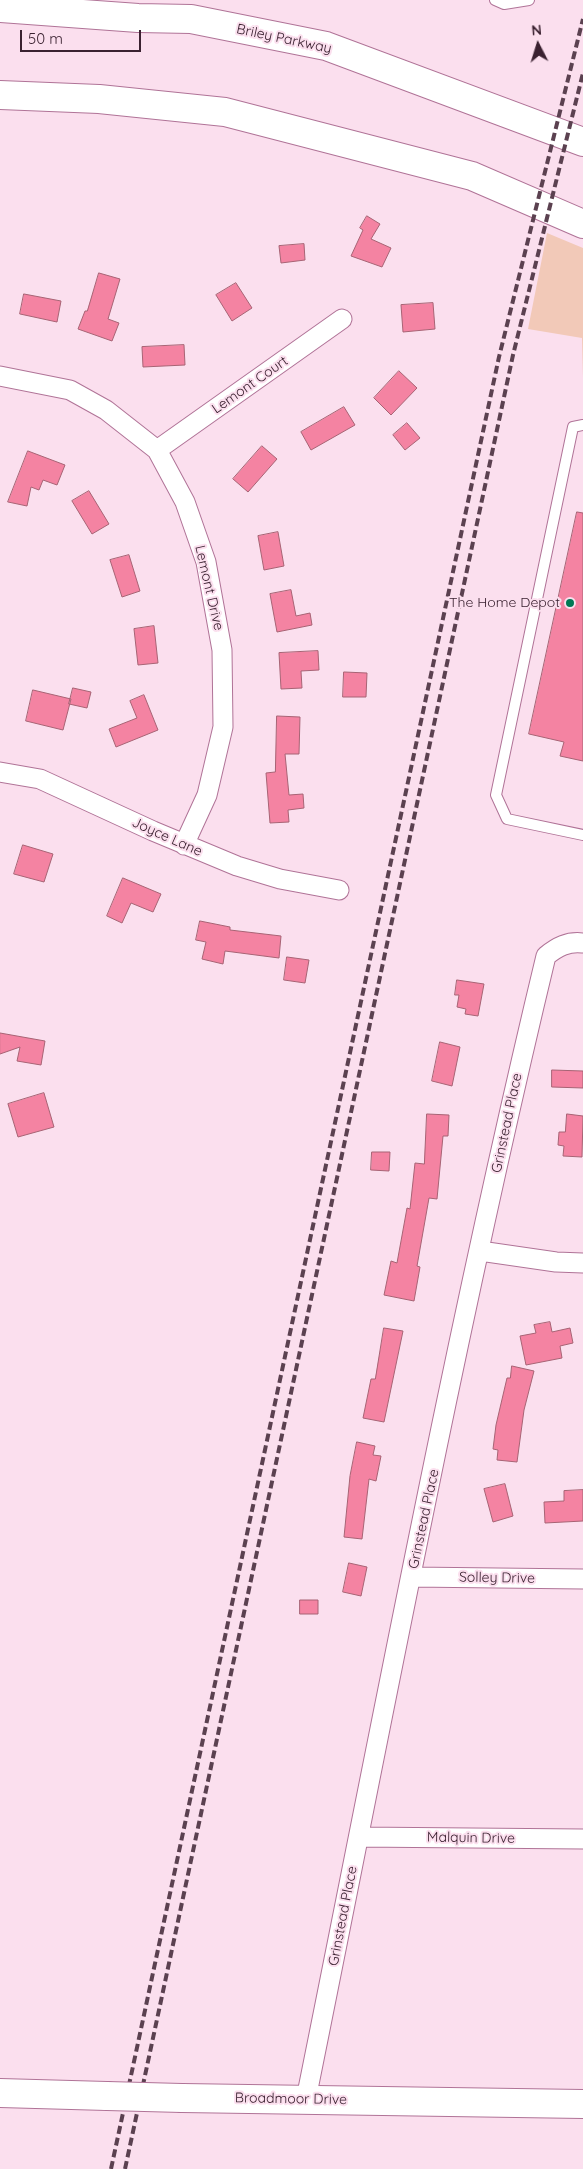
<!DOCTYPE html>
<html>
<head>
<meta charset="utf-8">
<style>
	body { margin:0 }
	#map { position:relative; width:583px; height:2169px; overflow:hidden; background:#fbdfee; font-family:Quicksand,sans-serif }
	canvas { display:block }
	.north { position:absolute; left:513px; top:20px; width:50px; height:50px; -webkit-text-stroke:4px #fbdfee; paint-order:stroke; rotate:355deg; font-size:14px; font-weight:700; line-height:20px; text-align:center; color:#3a2130 }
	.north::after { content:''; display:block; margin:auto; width:18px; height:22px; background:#3a2130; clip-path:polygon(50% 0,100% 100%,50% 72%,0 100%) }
	.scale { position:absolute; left:20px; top:30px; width:121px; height:22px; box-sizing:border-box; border:2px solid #3a2130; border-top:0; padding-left:6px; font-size:15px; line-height:18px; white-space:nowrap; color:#3a2130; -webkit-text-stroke:4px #fbdfee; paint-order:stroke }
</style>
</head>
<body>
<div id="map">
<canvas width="583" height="2169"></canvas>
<div class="north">N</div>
<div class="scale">50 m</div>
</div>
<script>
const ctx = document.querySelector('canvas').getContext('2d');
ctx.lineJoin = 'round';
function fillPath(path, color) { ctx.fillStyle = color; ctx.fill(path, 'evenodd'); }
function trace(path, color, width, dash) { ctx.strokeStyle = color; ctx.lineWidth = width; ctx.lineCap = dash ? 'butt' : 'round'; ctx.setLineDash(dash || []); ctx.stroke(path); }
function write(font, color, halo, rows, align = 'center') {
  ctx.font = font + ' Quicksand,sans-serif'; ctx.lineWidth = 4; ctx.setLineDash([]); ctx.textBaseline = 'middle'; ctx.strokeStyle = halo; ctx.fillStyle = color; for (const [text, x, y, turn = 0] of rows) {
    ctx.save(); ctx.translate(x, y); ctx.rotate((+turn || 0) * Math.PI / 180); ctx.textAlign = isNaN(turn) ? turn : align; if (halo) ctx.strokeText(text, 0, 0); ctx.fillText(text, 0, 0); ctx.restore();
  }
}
fillPath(new Path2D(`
	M547,233L583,248V378L582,338L528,329Z`), '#f2c9b8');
const building = new Path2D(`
	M367,216L380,224L371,239L391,248L382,267L351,256L363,230L360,228Z
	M304,244L305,260L281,263L279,246Z
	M99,273L120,279L108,319L119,323L112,341L78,329L85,311H87Z
	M236,283L252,308L232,321L216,295Z
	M24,294L61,301L57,322L20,314Z
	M433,303L435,329L403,332L401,305Z
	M184,345L185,365L143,367L142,347Z
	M399,371L417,388L391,415L374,398Z
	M344,407L355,425L311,450L301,432Z
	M407,423L420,438L405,450L393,435Z
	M262,446L277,459L248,492L233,479Z
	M28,451L65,465L57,485L43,480L39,490L31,487L27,506L8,502Z
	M89,491L109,524L92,534L72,501Z
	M577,512L583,513V761L560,756L564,742L529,734Z
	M278,532L284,566L264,570L258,536Z
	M129,555L140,591L122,597L110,560Z
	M291,590L296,616L310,613L312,625L277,632L270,594Z
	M154,626L158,663L138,665L134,629Z
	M318,651L319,670L301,671L302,688L281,689L279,653Z
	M344,672L367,673L366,697H343Z
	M73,688L91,692L87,708L69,704Z
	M33,690L71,699L63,730L26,721Z
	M144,695L158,730L116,747L109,729L137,718L130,701Z
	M277,716L300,717L299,754H285L289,795L303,794L304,808L288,810L289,822L270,823L266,773L275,772Z
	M23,845L53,854L44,882L14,874Z
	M123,878L161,894L153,912L131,903L122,923L107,916Z
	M200,921L230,927V930L281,936L279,958L225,951L223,964L202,959L206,942L196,940Z
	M287,957L309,960L305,983L284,980Z
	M457,980L484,984L478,1016L465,1014L466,1009L457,1007L459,995H455Z
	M0,1033L45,1041L41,1065L17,1061L20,1047L0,1054Z
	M440,1042L460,1047L452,1086L432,1081Z
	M552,1070L583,1071V1088L552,1087Z
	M44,1093L54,1127L18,1137L8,1104Z
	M427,1114L449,1115L448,1136H443L437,1199L429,1198L417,1266L420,1267L414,1301L384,1295L391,1261L397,1263L407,1208L410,1209L415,1163L424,1164Z
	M567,1114L583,1116L582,1157L563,1156L564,1146L558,1145L559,1132H565Z
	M372,1152H390L389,1171L371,1170Z
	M550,1322L552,1332L570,1328L573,1343L560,1346L562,1358L526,1365L520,1336L536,1333L534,1325Z
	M384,1328L403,1331L384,1422L363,1418L371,1379H375Z
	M512,1366L534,1371L524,1410L517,1462L497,1460L498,1450L493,1449L496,1425L507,1378H510Z
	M357,1442L375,1446L373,1455L381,1456L376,1481L369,1479L362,1539L344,1537L350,1476Z
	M505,1484L513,1516L493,1522L484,1489Z
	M583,1490V1521L545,1523L544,1502L564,1501V1491Z
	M349,1563L367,1567L361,1596L343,1592Z
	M300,1600H318V1614H300Z`);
fillPath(building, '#f483a2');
trace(building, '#a76374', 1);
const service = new Path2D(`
	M495,0L504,4L529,0
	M583,425L573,427L496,795L507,819L583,835`);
const minor = new Path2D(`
	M0,376L70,390L106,410L157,450L185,502L206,562L222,650L223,727L207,795L184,845
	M157,450L342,319
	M0,772L40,779L153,831L237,866L280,879L339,890
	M480,1251L556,1262L583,1263
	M412,1577L583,1579
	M359,1837L583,1839
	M306,2099C383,1718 455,1334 546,956C557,947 568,941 583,943`);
const secondary = new Path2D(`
	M0,2093L107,2096
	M182,2098L583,2104`);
const motorway = new Path2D(`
	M0,8L138,18L191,19L326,46L583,142
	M0,95L99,99L225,112L472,176L583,224`);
trace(service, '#b07397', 12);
trace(minor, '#b07397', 21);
trace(secondary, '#b07397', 30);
trace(motorway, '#b07397', 30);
trace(service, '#fff', 10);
trace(minor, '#fff', 19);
trace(secondary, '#fff', 28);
trace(motorway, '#fff', 28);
trace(new Path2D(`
	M111,2169L499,357L583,19
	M125,2169L513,355L583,73`), '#5b4150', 4, [8, 4]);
const secondaryBridge = new Path2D(`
	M107,2096L182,2098`);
trace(secondaryBridge, '#b07397', 30, []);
trace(secondaryBridge, '#fff', 28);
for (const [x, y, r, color] of [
	[570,603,5,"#017854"]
]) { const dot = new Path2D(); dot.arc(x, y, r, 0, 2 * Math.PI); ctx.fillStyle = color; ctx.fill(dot); trace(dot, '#fbdfee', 2); }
write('14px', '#3a2130', '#fbdfee', [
	["Briley Parkway",284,39,12],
	["Lemont Court",250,385,-35],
	["Lemont Drive",209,588,77],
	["Joyce Lane",167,837,24],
	["Grinstead Place",507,1123,-78],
	["Grinstead Place",424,1519,-78],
	["Solley Drive",497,1578,1],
	["Malquin Drive",471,1838,1],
	["Grinstead Place",343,1916,-79],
	["Broadmoor Drive",291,2099,1]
]);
write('14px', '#3a2130', '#fbdfee', [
	["The Home Depot",560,603]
], 'right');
</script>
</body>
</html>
